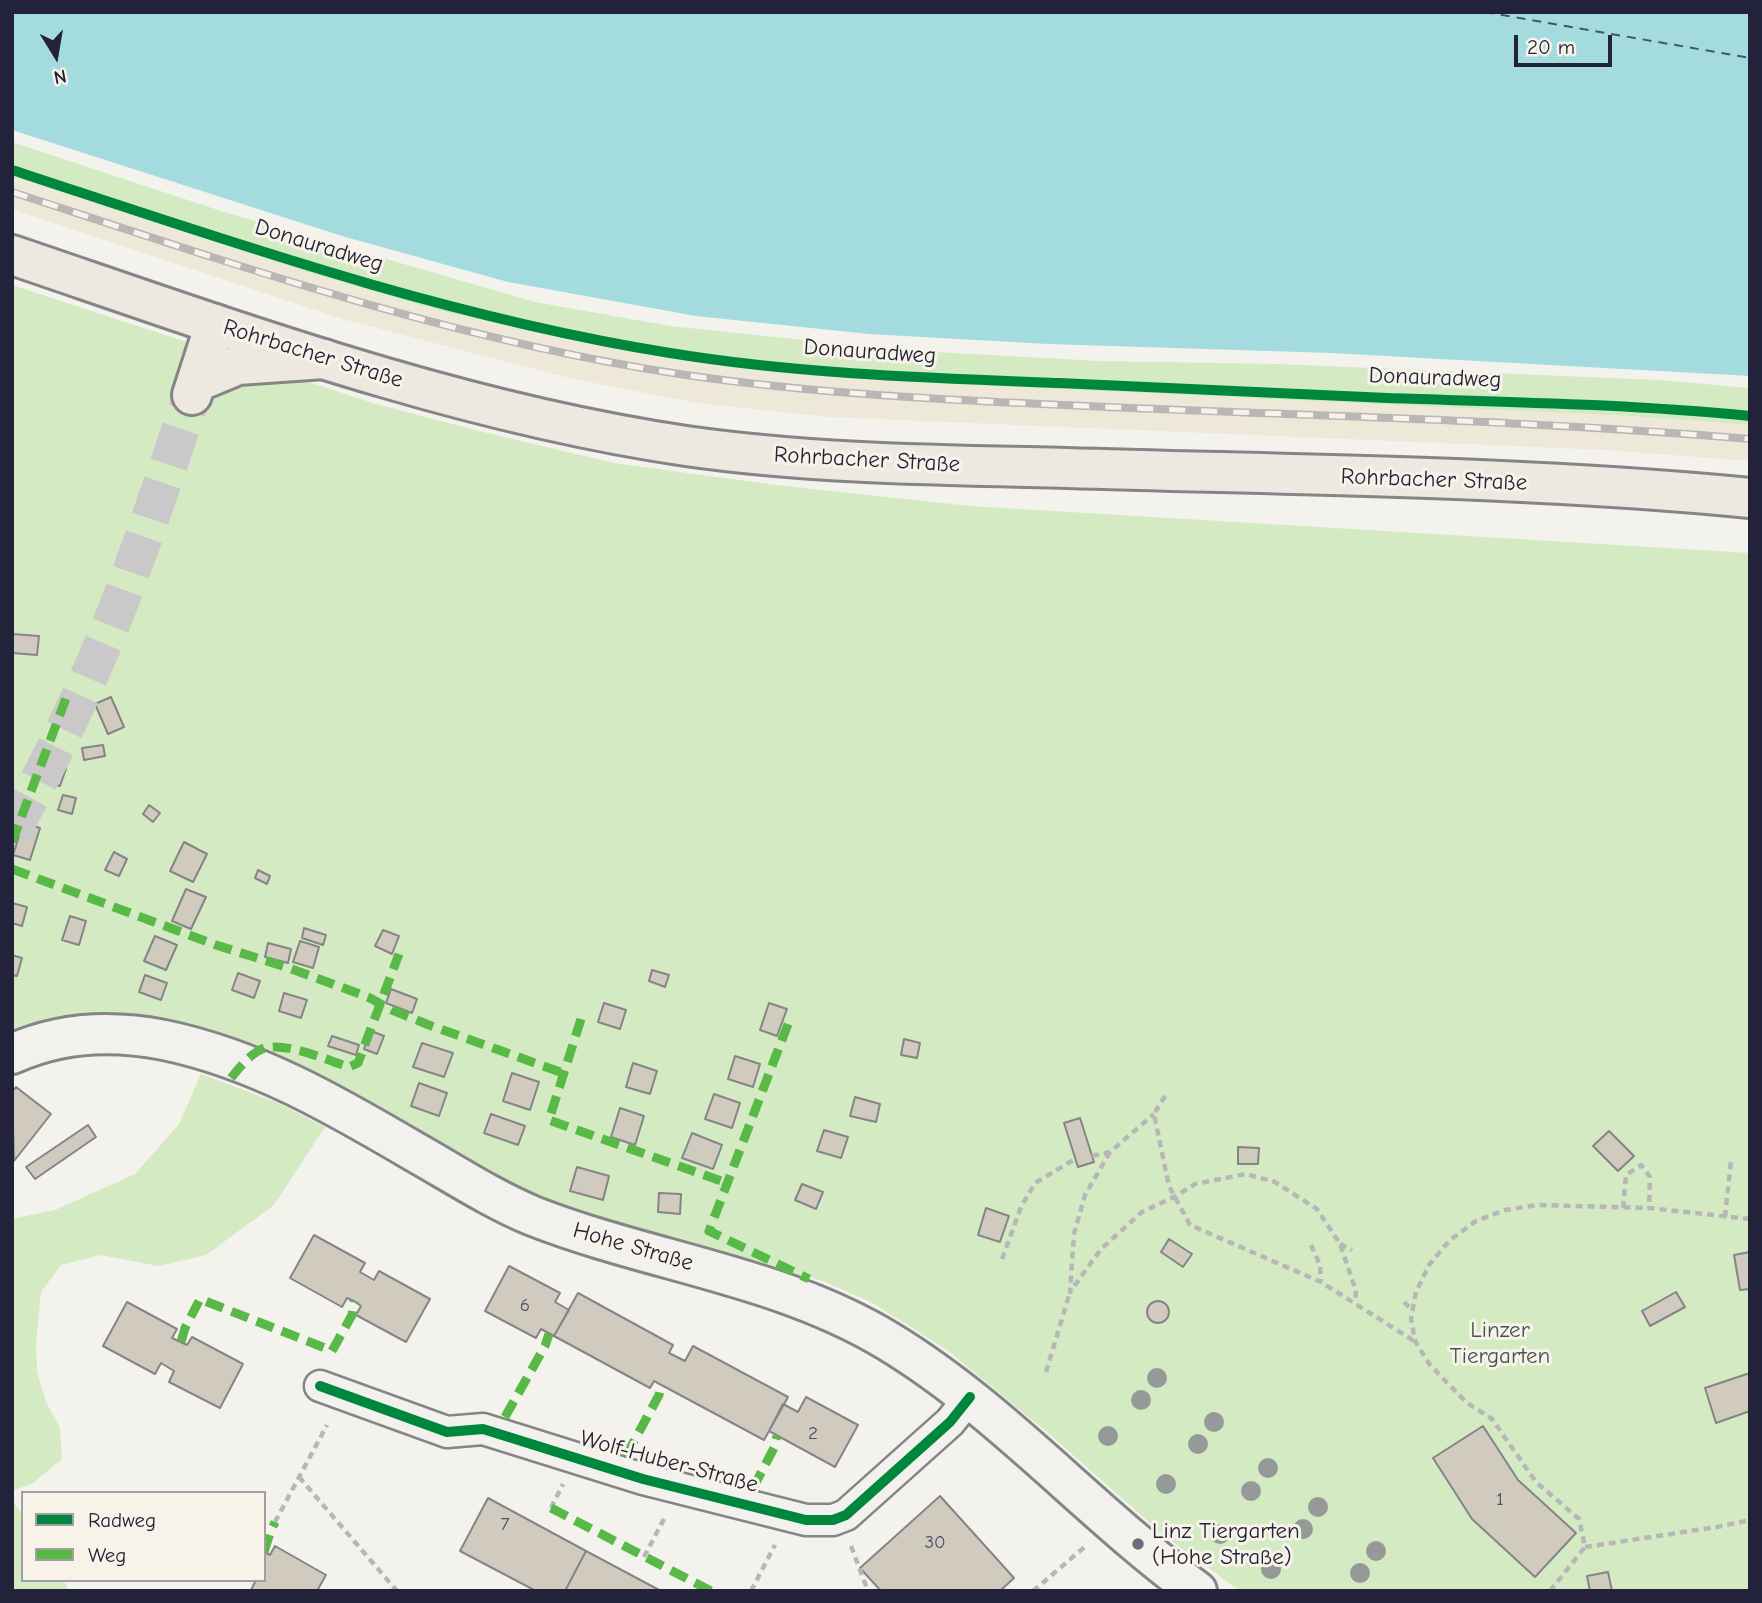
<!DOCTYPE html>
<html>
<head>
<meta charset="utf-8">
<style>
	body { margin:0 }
	#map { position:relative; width:1762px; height:1603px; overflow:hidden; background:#f4f2ec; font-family:"Comic Neue",sans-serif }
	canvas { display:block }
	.frame { position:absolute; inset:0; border:14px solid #22223b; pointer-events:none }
	.legend { position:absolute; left:21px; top:1491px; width:245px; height:91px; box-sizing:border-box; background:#f7f3e8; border:2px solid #a29fa3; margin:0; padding:9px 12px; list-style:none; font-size:21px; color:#22223b }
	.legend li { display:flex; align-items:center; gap:14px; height:35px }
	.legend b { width:35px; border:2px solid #a29fa3 }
	.north { position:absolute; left:21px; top:21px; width:70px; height:70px; -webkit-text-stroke:5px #f7f3e8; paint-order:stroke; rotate:169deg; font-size:19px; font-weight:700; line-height:28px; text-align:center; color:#22223b }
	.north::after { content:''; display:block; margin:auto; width:24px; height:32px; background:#22223b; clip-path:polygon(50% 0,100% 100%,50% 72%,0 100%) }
	.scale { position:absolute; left:1514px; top:35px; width:98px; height:32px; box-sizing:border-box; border:4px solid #22223b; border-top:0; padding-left:9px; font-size:21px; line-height:24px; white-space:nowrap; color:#22223b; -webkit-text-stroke:5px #f7f3e8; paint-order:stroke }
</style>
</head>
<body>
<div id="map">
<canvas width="1762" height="1603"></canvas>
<div class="frame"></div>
<ul class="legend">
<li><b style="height:9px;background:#00873e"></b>Radweg</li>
<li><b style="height:9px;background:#58b947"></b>Weg</li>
</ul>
<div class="north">N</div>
<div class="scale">20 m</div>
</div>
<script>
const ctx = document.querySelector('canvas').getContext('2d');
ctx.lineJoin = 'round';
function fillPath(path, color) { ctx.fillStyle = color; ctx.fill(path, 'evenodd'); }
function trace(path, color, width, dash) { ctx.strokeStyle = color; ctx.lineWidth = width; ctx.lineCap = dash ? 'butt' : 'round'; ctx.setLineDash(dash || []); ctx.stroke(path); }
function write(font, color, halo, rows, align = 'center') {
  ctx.font = font + ' "Comic Neue",sans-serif'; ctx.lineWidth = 6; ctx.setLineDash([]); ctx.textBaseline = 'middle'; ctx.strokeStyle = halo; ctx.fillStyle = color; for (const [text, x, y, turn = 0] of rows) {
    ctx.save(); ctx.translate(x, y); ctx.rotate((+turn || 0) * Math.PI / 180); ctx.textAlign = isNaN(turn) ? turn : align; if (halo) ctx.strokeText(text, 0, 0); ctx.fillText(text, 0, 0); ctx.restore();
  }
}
fillPath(new Path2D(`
	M12,175L307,272L441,311L569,339L680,358L785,372L911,382L1629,416L1750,425V461L1605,450L829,417L697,403L573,379L346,320L12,209Z`), '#eee8d9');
fillPath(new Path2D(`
	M12,142L221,211L535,302L670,326L900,350L1099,361L1277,364L1659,380L1750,388V425L1629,416L911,382L785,372L680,358L569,339L441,311L307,272L12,175Z
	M12,285L376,404L483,432L614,463L776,485L970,506L1750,553V1591H1240L1166,1537L1048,1433L947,1350L871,1302L823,1281L626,1228L540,1200L248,1046C160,1014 104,1001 12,1031Z
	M201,1074L278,1103L325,1127L274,1205L206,1255L158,1266L101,1255L61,1265L41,1292L36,1342L37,1371L46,1402L60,1428L62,1459L33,1483L12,1491V1219L55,1210L135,1174L179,1124Z
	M12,1498L23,1517V1580H63L70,1591H12Z`), '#d4eac3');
fillPath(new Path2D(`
	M12,12H1750V376L1332,353L1048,344L869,334L696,316L508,282L342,236L12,130Z`), '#a3dbdf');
trace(new Path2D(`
	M1485,12L1750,58`), '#3e576b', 2, [9, 7]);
const building = new Path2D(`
	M12,634L39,636L37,655L12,653Z
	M111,697L124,727L108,734L95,704Z
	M103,745L105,756L84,760L82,748Z
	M47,762L66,769L60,786L41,780Z
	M63,795L76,798L72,814L58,810Z
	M149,805L160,813L153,822L143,814Z
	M23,823L40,828L30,860L13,855Z
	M184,842L207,854L193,882L170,871Z
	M114,852L127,859L119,876L105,870Z
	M258,870L270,876L267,884L255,878Z
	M186,889L206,897L191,929L172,921Z
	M12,903L27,907L22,926L12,923Z
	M70,916L86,921L79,945L62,940Z
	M304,928L326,935L323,945L302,938Z
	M383,930L399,936L392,954L375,946Z
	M155,936L177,945L166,970L144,961Z
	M300,941L319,947L313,968L293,962Z
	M268,943L291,949L288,963L265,957Z
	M12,955L22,958L17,976L12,975Z
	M652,970L669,975L665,987L649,981Z
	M238,973L260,981L254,998L232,990Z
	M145,975L167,983L161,1000L139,992Z
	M391,989L417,999L412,1013L386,1003Z
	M284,993L307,1000L301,1018L279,1011Z
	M604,1003L626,1010L620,1029L598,1022Z
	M769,1003L787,1009L777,1036L760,1030Z
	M371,1031L384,1036L377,1054L364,1049Z
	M332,1036L359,1045L356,1055L328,1046Z
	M904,1039L920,1043L917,1058L901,1055Z
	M422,1043L453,1053L444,1077L413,1067Z
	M735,1056L760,1064L753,1087L728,1079Z
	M633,1063L657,1071L650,1094L626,1087Z
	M512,1073L539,1082L530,1110L503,1101Z
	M419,1083L447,1093L439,1116L411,1106Z
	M16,1087L51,1114L14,1161L12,1092Z
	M714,1094L740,1103L732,1128L705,1119Z
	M855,1097L880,1104L876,1122L850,1116Z
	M620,1108L644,1116L635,1145L611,1137Z
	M491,1114L525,1126L518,1145L484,1133Z
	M1080,1118L1094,1162L1078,1167L1064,1123Z
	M88,1125L96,1137L35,1179L26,1167Z
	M824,1130L848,1137L841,1158L817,1151Z
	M1609,1131L1634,1156L1618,1171L1593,1146Z
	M692,1133L722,1145L713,1169L682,1158Z
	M1238,1147L1259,1148L1258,1164H1238Z
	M577,1167L609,1176L603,1200L570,1191Z
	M802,1184L823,1192L816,1209L795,1200Z
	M659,1193L681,1194L680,1214L658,1212Z
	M986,1208L1009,1216L1000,1242L978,1235Z
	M314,1235L365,1263L360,1272L374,1280L379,1271L430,1299L406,1342L356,1315L361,1306L354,1301L347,1298L342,1307L290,1278Z
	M1169,1239L1192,1254L1183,1267L1161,1252Z
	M1750,1252V1289L1740,1290L1734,1255Z
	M509,1266L560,1293L555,1302L569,1310L554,1336L541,1329L536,1338L485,1311Z
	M1676,1292L1685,1307L1650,1326L1642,1311Z
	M578,1293L673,1345L669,1353L685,1361L693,1346L788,1397L764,1440L654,1381L650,1388L554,1336Z
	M1147 1312a11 11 0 1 1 22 0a11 11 0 1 1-22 0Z
	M127,1302L177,1329L172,1338L187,1345L192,1337L243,1364L220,1408L169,1382L174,1371L161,1363L155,1374L103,1346Z
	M1750,1373V1411L1716,1423L1705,1388Z
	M806,1397L858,1425L835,1467L769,1431L783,1404L798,1412Z
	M1483,1426L1518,1480L1576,1533L1535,1577L1472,1519L1433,1458Z
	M940,1496L1014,1578L1000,1591H881L860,1568Z
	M488,1498L586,1551L565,1591H536L460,1551Z
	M275,1546L326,1575L317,1591L251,1590L256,1580H264V1552L270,1555Z
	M586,1551L661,1591H565Z
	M1608,1572L1612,1591H1590L1587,1576Z`);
fillPath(building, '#d1cbbf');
trace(building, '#858486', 2);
trace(new Path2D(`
	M12,831C43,774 72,717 97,658C134,572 162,483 192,395`), '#cac8c9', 38, [38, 19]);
const street = new Path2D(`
	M320,1386L447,1432L483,1429L643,1479L806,1520H833L846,1515L950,1422L970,1397`);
const secondary = new Path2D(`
	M12,1054C60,1032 113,1030 164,1040C256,1059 335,1105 415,1152C454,1174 492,1199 533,1216C650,1262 779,1275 888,1341C1002,1410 1090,1513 1197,1591`);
const primary = new Path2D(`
	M12,255C233,330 455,412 686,446C812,464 940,465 1067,468C1294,475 1524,476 1750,498`);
const highway = new Path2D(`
	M197,382L238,365L324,359
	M192,395L215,324`);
trace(street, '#858486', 35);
trace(secondary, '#858486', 44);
trace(primary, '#858486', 44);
trace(highway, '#858486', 44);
trace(new Path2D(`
	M1165,1096L1154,1114L1169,1186L1190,1225L1321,1282L1414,1341
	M1110,1152L1085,1195L1074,1234L1070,1292L1101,1249L1142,1212L1176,1196L1195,1184L1246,1174L1275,1182L1317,1209L1340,1244L1356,1291L1355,1302
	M1092,1156L1110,1152L1154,1114
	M1623,1208L1626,1175L1641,1165L1650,1177L1649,1208
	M1725,1217L1731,1161
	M1340,1244L1352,1250
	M1311,1245L1320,1265L1321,1281
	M1002,1259L1021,1207L1035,1183L1075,1159
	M1404,1302L1412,1310
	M1046,1372L1070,1292
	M299,1477L397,1591
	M551,1508L563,1484
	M275,1522L327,1425
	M851,1546L868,1591
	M1585,1547L1717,1527L1750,1520
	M644,1557L665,1517
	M751,1591L775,1545
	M1033,1591L1087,1545
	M1550,1591L1585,1547L1579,1519L1536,1482L1492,1419L1466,1402L1430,1365L1415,1341L1411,1318L1416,1292L1429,1265L1450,1240L1476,1221L1505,1210L1538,1205L1649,1208L1750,1219`), '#b8b6b6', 4.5, [7, 5]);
trace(street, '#f2f1ed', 30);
trace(secondary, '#f2f1ed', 38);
trace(primary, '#ede8e0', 38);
trace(highway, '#ede8e0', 38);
const rail = new Path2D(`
	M12,192C233,264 449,339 679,374C814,394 949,400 1085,406C1307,416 1529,420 1750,439`);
trace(rail, '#b8b6b6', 8);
trace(rail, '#f7f3e8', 5, [16]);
trace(new Path2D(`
	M12,842L68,693
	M12,869L216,945L289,968L368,997L392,1010L429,1025L563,1073
	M581,1019L549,1120L727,1183
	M788,1024L709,1231L809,1279
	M231,1078C239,1068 247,1058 258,1051C279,1038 326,1060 349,1067L358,1063L399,954
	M181,1342L185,1328L200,1299L325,1348
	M332,1351L352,1315L354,1301
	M505,1417L545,1346L549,1334
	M626,1456L659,1395L661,1385
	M753,1488L774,1448L777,1436
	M551,1508L711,1591
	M264,1552L270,1533L275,1522`), '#58b947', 9, [18, 9]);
trace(new Path2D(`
	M12,170C228,241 445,317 670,353C798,374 929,378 1059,383C1168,388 1277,394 1387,398C1508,402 1629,404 1750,416
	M320,1386L447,1432L483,1429L643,1479L806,1520H833L846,1515L950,1422L970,1397`), '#00873e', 10);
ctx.fillStyle = '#959a98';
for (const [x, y] of [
	[1157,1378],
	[1141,1400],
	[1214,1422],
	[1108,1436],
	[1198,1444],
	[1268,1468],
	[1166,1484],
	[1251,1491],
	[1318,1507],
	[1303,1529],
	[1220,1534],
	[1376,1551],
	[1271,1569],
	[1360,1573]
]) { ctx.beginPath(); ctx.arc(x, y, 10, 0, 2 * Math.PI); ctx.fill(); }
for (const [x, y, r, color] of [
	[1138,1544,7,"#6c6b79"]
]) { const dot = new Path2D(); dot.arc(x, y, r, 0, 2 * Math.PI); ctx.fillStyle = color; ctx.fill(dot); trace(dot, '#f7f3e8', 2.5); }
write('19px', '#4e4c5c', null, [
	["6",525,1306],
	["2",813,1434],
	["1",1500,1500],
	["7",505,1525],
	["30",935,1543]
]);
write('23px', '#22223b', '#f7f3e8', [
	["Donauradweg",319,246,17],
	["Donauradweg",870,352,4],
	["Rohrbacher Straße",313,354,17],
	["Donauradweg",1435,378,2],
	["Rohrbacher Straße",867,460,3],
	["Rohrbacher Straße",1434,480,2],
	["Hohe Straße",633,1247,16],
	["Wolf-Huber-Straße",669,1462,15]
]);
write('23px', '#485254', '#f7f3e8', [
	["Linzer",1500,1330],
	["Tiergarten",1500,1356]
]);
write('23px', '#22223b', '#f7f3e8', [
	["Linz Tiergarten",1152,1531],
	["(Hohe Straße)",1152,1557]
], 'left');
</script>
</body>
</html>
